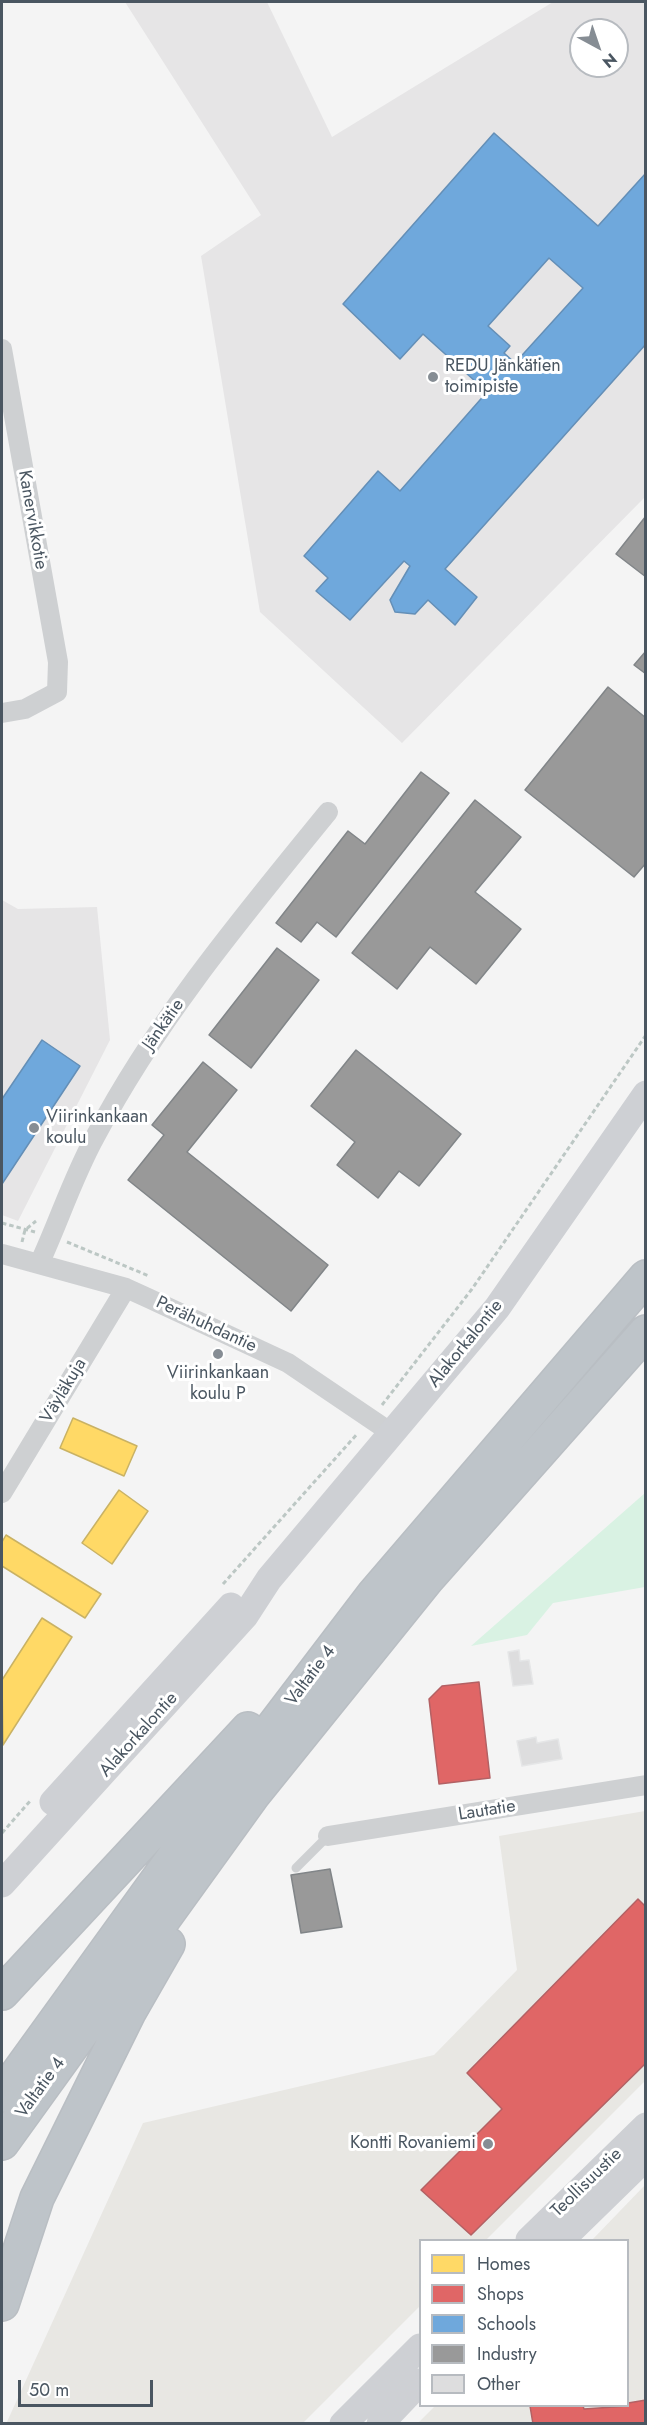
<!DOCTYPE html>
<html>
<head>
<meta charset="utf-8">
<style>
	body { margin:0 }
	#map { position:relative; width:647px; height:2425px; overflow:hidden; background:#f4f4f4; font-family:Jost,sans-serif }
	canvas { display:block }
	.frame { position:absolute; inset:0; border:3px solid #4a5661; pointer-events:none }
	.legend { position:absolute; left:419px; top:2239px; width:210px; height:168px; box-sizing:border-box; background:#fff; border:2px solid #b7bbc0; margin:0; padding:8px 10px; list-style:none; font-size:18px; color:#4a5661 }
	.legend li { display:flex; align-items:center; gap:12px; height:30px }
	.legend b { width:30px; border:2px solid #b7bbc0 }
	.north { position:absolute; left:569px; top:18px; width:60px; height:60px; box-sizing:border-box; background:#fff; border:2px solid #b7bbc0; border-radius:50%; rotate:140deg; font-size:16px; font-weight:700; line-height:24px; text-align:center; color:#4a5661 }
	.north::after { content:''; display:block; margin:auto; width:21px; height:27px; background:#868d94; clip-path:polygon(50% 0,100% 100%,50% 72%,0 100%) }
	.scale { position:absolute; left:18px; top:2380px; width:135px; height:27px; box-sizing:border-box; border:3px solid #4a5661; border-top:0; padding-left:8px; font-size:18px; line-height:21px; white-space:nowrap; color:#4a5661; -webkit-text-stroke:4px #fff; paint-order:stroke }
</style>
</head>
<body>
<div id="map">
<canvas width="647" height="2425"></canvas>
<div class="frame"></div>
<ul class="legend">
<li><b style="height:16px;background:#ffd966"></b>Homes</li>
<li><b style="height:16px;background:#e06666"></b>Shops</li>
<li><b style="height:16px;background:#6fa8dc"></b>Schools</li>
<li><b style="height:16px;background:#999"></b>Industry</li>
<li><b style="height:16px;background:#ddddde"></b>Other</li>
</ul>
<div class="north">N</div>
<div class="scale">50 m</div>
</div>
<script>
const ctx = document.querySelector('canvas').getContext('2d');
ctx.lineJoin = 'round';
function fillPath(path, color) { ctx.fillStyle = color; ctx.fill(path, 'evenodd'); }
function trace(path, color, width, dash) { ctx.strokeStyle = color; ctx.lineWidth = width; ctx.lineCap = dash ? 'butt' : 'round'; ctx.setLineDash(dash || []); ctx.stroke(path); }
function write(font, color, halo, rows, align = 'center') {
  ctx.font = font + ' Jost,sans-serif'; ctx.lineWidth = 6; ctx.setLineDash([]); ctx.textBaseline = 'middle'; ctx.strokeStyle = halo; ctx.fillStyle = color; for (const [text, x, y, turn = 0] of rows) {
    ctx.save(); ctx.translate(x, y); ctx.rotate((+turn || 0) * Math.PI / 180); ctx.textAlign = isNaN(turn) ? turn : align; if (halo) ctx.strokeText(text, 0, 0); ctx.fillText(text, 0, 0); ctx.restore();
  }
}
fillPath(new Path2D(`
	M645,1811V2081L486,2240H420V2306L303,2423L6,2424L143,2123L434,2055L517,1970L499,1836Z
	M645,2185V2423L417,2424L435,2406H628V2240H592Z`), '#e8e7e3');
fillPath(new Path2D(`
	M125,2H267L332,137L553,2H645V497L402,743L260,612L201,256L261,215ZM581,30H617V66H581Z
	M2,900L18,909L97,907L110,1040L18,1221L2,1215Z`), '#e6e5e6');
fillPath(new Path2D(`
	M645,1493V1587L553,1603L527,1635L471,1646Z`), '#d9f2e3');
const homes = new Path2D(`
	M73,1418L137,1446L124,1476L60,1448Z
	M119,1490L148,1511L112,1564L82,1543Z
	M6,1535L101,1594L85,1618L2,1566V1542Z
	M42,1618L72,1637L3,1745L2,1680Z`);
fillPath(homes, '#ffd966');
trace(homes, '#c9b264', 1.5);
const shops = new Path2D(`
	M479,1682L490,1778L439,1784L429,1699L442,1686Z
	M638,1899L646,1907V2063L471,2235L421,2190L502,2109L467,2073Z
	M646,2400V2424H533L530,2406H583L584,2409L628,2406V2403Z`);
fillPath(shops, '#e06666');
trace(shops, '#b36164', 1.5);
const schools = new Path2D(`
	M494,133L598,226L646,173V344L445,569L477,597L455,625L428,600L415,614L395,612L390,600L410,566L404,561L350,620L316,591L328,578L304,556L378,471L400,491L487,392L423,334L400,359L343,304ZM549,258L583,288L515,363L504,353L510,346L488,326Z
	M42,1040L80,1066L2,1184V1099Z`);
fillPath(schools, '#6fa8dc');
trace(schools, '#648fb7', 1.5);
const industry = new Path2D(`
	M646,516V577L616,554Z
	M646,651V674L634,665Z
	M608,687L646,718V863L634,877L525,790Z
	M421,772L449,793L336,937L317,922L301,942L276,923L348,831L365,844Z
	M475,800L521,837L475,892L521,929L476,984L430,947L397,989L352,953Z
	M277,948L319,980L251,1068L209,1035Z
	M356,1050L461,1134L419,1186L399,1171L378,1198L337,1165L355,1142L311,1106Z
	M203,1062L237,1090L187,1152L328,1265L291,1311L128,1180L164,1135L152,1125Z
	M330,1869L342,1927L301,1933L291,1875Z`);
fillPath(industry, '#999');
trace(industry, '#818588', 1.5);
const building = new Path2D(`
	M519,1650L520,1661L529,1660L533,1684L513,1686L508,1652Z
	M536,1737L537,1743L558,1739L562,1759L522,1766L517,1741Z`);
fillPath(building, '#ddddde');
trace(building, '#e5e6e7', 1.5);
const highway = new Path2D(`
	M2,1993L248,1729
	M2,2095L179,1850L374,1594L646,1277
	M2,2143L253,1795L428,1578L646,1332
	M2,2304L37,2198L129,2012L168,1944`);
trace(highway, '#b9bec3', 36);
trace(new Path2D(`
	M2,1223L35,1232
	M22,1242L25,1230L36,1221
	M67,1242L149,1276
	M382,1405L472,1289L646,1035
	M223,1584L358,1433
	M2,1833L31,1800`), '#bcc7c4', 3, [4.5, 3]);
trace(new Path2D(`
	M296,1868L328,1836`), '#ced0d2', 9);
trace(new Path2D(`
	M2,349L58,662L57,692L25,709L2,713
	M2,1254L126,1288L148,1298L288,1363L393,1434
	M40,1262C59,1221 73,1177 95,1137C157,1019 244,915 328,812
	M2,1493L126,1288
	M328,1836L646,1785`), '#ced0d2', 20);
trace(new Path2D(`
	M53,1802L231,1606
	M2,1884L245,1616L269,1579L497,1308L646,1094
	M529,2240L646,2126
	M561,2240L646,2157
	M343,2424L420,2347
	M380,2424L420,2382`), '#ced0d4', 27);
trace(highway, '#bec4c9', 33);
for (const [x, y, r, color] of [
	[433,377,6,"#868d94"],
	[34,1128,6,"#868d94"],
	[218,1354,6,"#868d94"],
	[488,2144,6,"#868d94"]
]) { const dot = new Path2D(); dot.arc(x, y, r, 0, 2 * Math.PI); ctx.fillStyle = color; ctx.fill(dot); trace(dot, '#fff', 2); }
write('18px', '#4a5661', '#fff', [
	["REDU Jänkätien",445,367],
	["toimipiste",445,388],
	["Viirinkankaan",46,1118],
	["koulu",46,1139],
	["Viirinkankaan",218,1374,"center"],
	["koulu P",218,1395,"center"],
	["Kontti Rovaniemi",476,2144,"right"]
], 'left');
write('18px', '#4a5661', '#fff', [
	["Kanervikkotie",32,520,80],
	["Jänkätie",164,1025,-55],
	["Perähuhdantie",206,1325,25],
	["Alakorkalontie",466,1344,-51],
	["Väyläkuja",64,1391,-59],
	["Valtatie 4",311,1676,-53],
	["Alakorkalontie",139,1735,-48],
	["Lautatie",487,1811,-9],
	["Valtatie 4",41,2088,-54],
	["Teollisuustie",587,2183,-44]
]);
</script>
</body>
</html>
